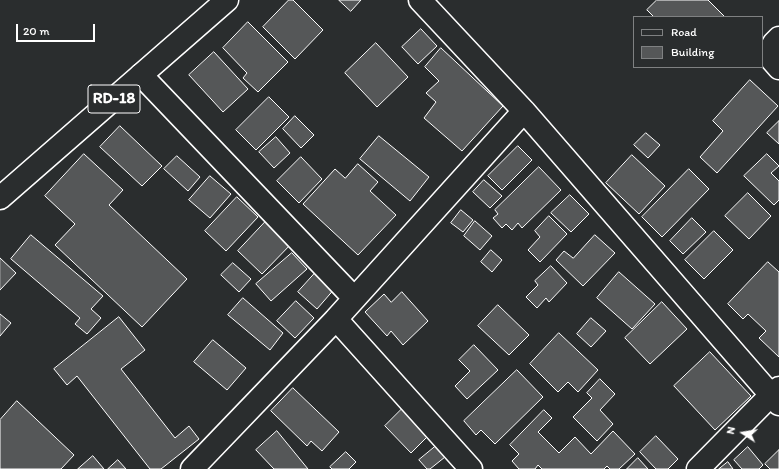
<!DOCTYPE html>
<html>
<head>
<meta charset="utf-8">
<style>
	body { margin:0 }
	#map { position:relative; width:779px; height:469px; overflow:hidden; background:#2a2d2e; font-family:Itim,sans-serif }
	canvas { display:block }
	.legend { position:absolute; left:633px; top:16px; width:130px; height:52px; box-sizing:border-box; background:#2a2d2e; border:1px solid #7f8182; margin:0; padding:5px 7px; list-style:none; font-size:12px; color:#fff }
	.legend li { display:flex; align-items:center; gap:8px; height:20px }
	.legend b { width:20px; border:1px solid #7f8182 }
	.north { position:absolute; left:723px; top:413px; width:40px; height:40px; -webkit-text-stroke:3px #2a2d2e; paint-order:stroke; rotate:282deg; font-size:11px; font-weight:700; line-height:16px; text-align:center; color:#fff }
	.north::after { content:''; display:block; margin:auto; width:14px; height:18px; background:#fff; clip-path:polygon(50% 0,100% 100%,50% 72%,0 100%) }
	.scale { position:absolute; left:16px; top:24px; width:79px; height:18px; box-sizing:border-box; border:2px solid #fff; border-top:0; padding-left:5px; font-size:12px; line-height:14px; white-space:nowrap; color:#fff; -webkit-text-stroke:3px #2a2d2e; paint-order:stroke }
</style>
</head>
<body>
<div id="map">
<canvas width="779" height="469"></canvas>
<ul class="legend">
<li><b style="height:5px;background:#2a2d2e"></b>Road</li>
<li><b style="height:11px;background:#555758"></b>Building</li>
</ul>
<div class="north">N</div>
<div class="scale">20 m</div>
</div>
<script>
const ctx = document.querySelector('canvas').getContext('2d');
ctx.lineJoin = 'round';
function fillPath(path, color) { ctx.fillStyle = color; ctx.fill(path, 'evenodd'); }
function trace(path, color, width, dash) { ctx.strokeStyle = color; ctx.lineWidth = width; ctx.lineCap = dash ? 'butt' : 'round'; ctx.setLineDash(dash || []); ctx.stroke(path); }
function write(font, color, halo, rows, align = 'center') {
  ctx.font = font + ' Itim,sans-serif'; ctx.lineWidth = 3; ctx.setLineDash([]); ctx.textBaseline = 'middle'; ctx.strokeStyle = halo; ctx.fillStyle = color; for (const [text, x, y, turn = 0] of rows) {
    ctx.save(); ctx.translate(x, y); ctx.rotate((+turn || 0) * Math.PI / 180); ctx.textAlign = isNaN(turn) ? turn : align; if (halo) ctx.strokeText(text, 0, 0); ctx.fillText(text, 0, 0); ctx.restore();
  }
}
const building = new Path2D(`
	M289,0H293L323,30L295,59L263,27Z
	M339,0H361L351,11Z
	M657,0H708L724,16L723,17H654L647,10Z
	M248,22L288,62L258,92L243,78L247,73L223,48Z
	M421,29L437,46L418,64L402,47Z
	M376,43L408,77L377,107L345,73Z
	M441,48L503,106L462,151L424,118L436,102L426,93L439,81L425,67Z
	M214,52L248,89L223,112L189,75Z
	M750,80L778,106L717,173L700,157L723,131L713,121Z
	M269,97L289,117L256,150L236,130Z
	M295,116L314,135L301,148L283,129Z
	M779,121V144L767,133Z
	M120,126L162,166L142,186L100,147Z
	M646,133L660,145L648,158L634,145Z
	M379,136L429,177L410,201L360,159Z
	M276,137L290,153L274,168L259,152Z
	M518,146L532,160L502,190L488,176Z
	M84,154L123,190L109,205L187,279L142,327L55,245L75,224L45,196Z
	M767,154L779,166L771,173L779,181V200L774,205L744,176Z
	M632,155L665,186L639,214L606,183Z
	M177,156L200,177L188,191L164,169Z
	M301,157L322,179L299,203L277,181Z
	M358,164L378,182L370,191L396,215L358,255L303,204L335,169L345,178Z
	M539,167L561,190L522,228L518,223L512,230L506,224L502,228L493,218L498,214L495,210Z
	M689,169L709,189L662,237L642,217Z
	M210,176L231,194L210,218L189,200Z
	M484,180L502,196L490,208L473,192Z
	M748,193L771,216L749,239L725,216Z
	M570,195L589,214L571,232L551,213Z
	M237,197L258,217L226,251L205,231Z
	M461,210L473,220L463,232L451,223Z
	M549,216L567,234L540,262L528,250L540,237L535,231Z
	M269,218L294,241L262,274L238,251Z
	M692,218L706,232L683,254L670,241Z
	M475,221L492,236L480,250L464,236Z
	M714,231L733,250L704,279L685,260Z
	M31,235L103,296L91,309L101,318L87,334L75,324L80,318L11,259Z
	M595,235L615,253L583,286L556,260L564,251L573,258Z
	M491,250L502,260L492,272L481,262Z
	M292,253L307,269L271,301L256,284Z
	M0,258L16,273L0,290Z
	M768,262L779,272V357L759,338L766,331L748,314L743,319L728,304Z
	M233,263L251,279L239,292L221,275Z
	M551,266L567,283L549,302L546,298L537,308L526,297L538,285L535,281Z
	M317,271L336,287L317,309L298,292Z
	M619,272L655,304L632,329L597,298Z
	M402,292L428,321L403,345L391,331L387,336L365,312L384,294L391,302Z
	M243,298L283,333L270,350L228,315Z
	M296,301L314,318L295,338L277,321Z
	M662,302L687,329L650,364L625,338Z
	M498,305L529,335L509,355L478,326Z
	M0,314L11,323L0,336Z
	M119,317L145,350L121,369L175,438L189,426L199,439L161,469H150L77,376L67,385L54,369Z
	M591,318L606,331L591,347L577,334Z
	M559,333L598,370L578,392L568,382L558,392L530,364Z
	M213,340L246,368L227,390L194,362Z
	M474,345L498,370L467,399L455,386L470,371L459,360Z
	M710,352L751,396L715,430L674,386Z
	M517,370L543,397L495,444L481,430L476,435L464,421Z
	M600,379L615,394L600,410L613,424L597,441L573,417L592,398L587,393Z
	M293,388L339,432L322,451L311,441L307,446L271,411Z
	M17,401L74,455L61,469H0V420Z
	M403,408L429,435L411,453L385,426Z
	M544,410L552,418L538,432L559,453L575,437L591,454L613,431L635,454L619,469H610L607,466L604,469H542L538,465L535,469H519L512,461L519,454L510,445Z
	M277,431L308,469H274L256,450Z
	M656,436L678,459L668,469H656L640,452Z
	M436,446L445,457L430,469H427L419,460Z
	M748,447L763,465L759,469H742L734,460Z
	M779,450V469H770L765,464Z
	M346,452L356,462L349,469H332L330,467Z
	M93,456L104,469H78Z
	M638,458L648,469H627Z
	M118,460L126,469H108Z
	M728,462L733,469H719Z`);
fillPath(building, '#555758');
trace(building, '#fff', 1);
const minor = new Path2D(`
	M420,0L524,111L771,395L779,404
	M779,38L774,43L769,52L772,60L779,68
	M141,75L354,298
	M336,319L471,469
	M192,469L336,319L524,111
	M698,469L771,395L779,388`);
const primary = new Path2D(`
	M0,198L227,0`);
trace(minor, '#fff', 25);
trace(primary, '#fff', 25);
trace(minor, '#2a2d2e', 22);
trace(primary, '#2a2d2e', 22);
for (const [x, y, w] of [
	[114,99,52]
]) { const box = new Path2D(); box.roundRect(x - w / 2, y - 14, w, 28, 3); ctx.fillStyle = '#2a2d2e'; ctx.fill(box); trace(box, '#fff', 1); }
write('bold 16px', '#fff', null, [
	["RD-18",114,99]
]);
</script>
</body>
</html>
